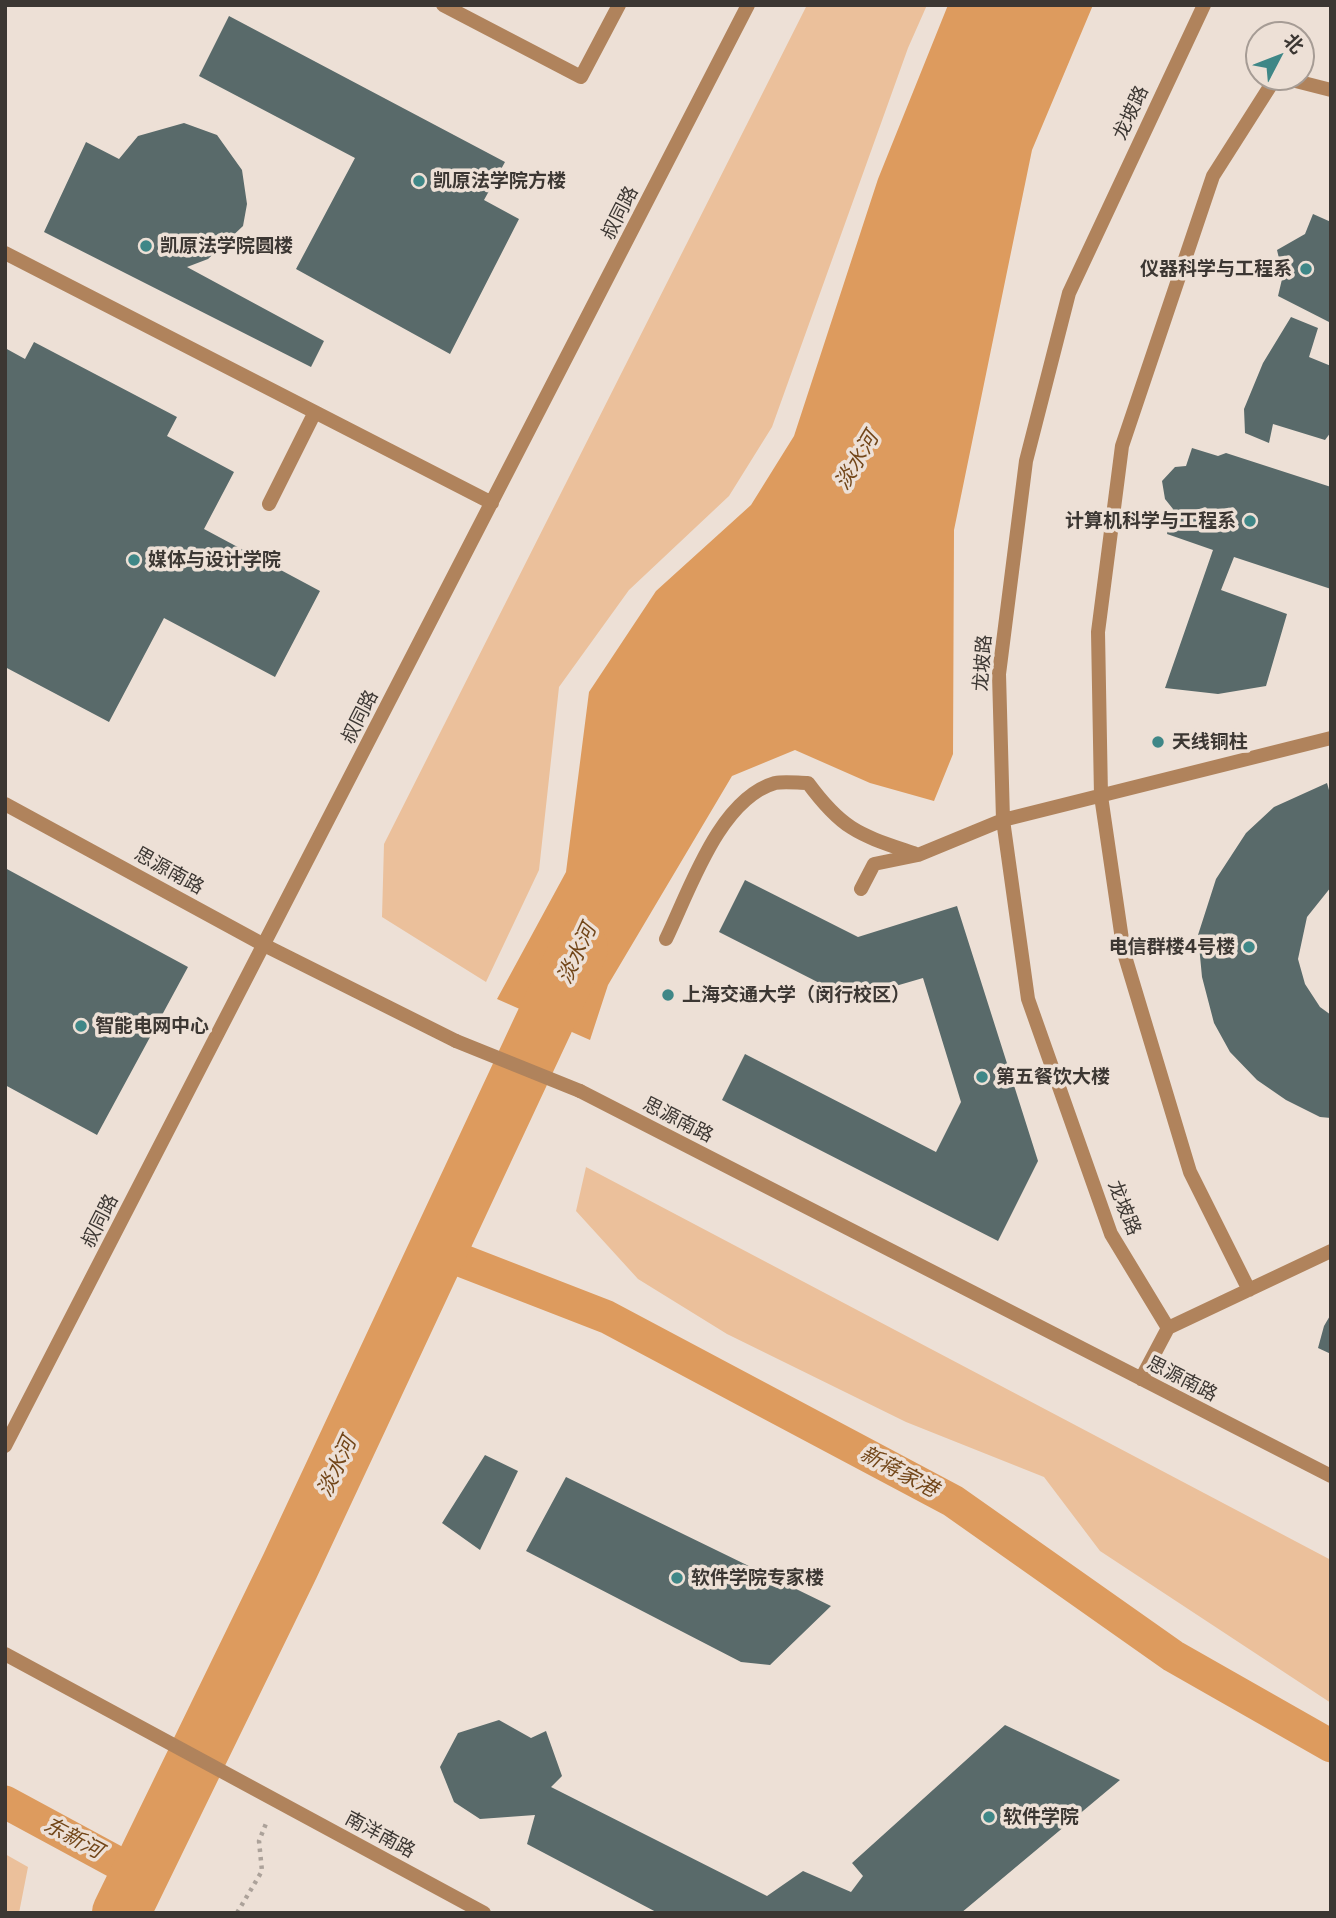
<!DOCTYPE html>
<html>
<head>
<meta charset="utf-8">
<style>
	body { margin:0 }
	#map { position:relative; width:1336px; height:1918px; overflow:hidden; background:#ede0d6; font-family:"Public Sans","Noto Sans SC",sans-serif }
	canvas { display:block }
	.frame { position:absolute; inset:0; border:7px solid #3c3733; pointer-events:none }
	.north { position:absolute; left:1245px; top:21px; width:70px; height:70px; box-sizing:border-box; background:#ede0d6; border:2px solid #a69c95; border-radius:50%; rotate:48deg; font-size:19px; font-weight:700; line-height:28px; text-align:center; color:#3c3733 }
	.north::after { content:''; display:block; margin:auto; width:24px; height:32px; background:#3f8787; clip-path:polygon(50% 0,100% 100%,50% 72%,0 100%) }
</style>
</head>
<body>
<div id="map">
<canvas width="1336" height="1918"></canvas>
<div class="frame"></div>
<div class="north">北</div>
</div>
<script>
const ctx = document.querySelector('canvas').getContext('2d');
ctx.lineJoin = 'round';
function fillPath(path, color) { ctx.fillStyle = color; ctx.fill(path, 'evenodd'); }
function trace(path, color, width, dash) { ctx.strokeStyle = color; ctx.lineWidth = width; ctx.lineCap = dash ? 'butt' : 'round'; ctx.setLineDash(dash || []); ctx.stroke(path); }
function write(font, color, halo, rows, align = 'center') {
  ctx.font = font + ' "Public Sans","Noto Sans SC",sans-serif'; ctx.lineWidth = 7; ctx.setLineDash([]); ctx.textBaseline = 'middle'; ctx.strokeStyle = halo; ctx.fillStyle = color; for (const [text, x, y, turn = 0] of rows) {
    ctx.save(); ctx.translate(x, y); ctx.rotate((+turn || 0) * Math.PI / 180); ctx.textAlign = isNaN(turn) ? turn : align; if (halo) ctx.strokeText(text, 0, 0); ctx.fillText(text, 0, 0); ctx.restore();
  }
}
fillPath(new Path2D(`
	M807,5H927L908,48L772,427L729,496L629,590L559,687L539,870L486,982L382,917L384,844Z
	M586,1167L1331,1560V1703L1100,1551L1044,1477L906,1422L727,1334L638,1279L576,1211Z
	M5,1854L28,1867L19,1913H5Z`), '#ebc09b');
fillPath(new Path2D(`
	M948,5H1093L1032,150L954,530L953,754L934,801L870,783L795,750L732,776L608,985L590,1040L497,999L566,872L589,692L656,591L751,505L794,436L878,179Z`), '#dd9b5e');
trace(new Path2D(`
	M437,1251L607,1317L953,1501L1173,1656L1331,1746
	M5,1802L140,1875`), '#dd9b5e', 33);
trace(new Path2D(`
	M121,1913L290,1566L579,948`), '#dd9b5e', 58);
fillPath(new Path2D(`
	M229,16L505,162L484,200L519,219L450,354L296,269L355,158L199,76Z
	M184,123L217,135L242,170L247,204L243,226L208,259L187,267L324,341L311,367L44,232L86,142L119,159L138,136Z
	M1313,214L1331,222V323L1278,296L1283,275L1277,250L1305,234Z
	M1291,317L1318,328L1309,357L1331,366V432L1325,440L1273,424L1269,443L1245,433L1244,409L1263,363Z
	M34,342L177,417L167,436L234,472L204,529L320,591L275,677L164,618L109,722L5,667V348L25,359Z
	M1192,448L1218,456L1226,453L1331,487V589L1234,557L1221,590L1287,614L1266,686L1218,694L1165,688L1213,550L1167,534L1173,509L1165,499L1162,481L1175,467L1186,466Z
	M1327,783L1331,797V887L1307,917L1298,959L1305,984L1320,1007L1331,1015V1118L1320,1117L1286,1100L1257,1080L1230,1052L1214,1023L1202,977L1198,935L1216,879L1246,833L1274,807Z
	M5,868L188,967L97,1135L5,1085Z
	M745,880L858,937L957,906L1038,1161L998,1241L722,1100L745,1054L936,1152L961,1102L923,978L851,999L719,932Z
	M1331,1314V1354L1318,1348L1324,1326Z
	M485,1455L518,1471L480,1550L442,1523Z
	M566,1477L831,1606L770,1665L741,1662L526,1551Z
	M499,1720L531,1738L546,1731L562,1776L551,1787L767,1896L803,1871L851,1892L863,1876L852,1863L1005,1725L1120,1780L961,1913H658L527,1844L535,1815L480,1819L454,1802L440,1767L458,1733Z`), '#596a6a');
trace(new Path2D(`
	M237,1913L262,1871L259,1841L267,1821`), '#aca29a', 4.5, [3.5, 5]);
trace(new Path2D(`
	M443,5L581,77L619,5
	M1280,77L1331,90
	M5,253L492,503
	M269,504L315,412
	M5,804L264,945L456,1041
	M861,889L874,864L918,855L1003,820L1331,738
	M666,939C689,892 719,799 775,783C785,781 798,783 808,783C844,832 861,835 916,854
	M580,1091L1331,1476
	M1249,1290L1190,1172L1124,953L1101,796L1098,632L1122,446L1213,176L1276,77
	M1168,1328L1111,1234L1028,999L1003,820L999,674L1026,461L1069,293L1204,5
	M1141,1379L1168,1328L1331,1251
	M5,1446L748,5
	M5,1654L484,1913`), '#b0835c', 14);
trace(new Path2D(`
	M456,1041L580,1091`), '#b0835c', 14);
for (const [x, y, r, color] of [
	[419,181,7,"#3f8787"],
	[146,246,7,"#3f8787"],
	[1306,269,7,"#3f8787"],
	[1250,521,7,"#3f8787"],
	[134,560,7,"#3f8787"],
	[1158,742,7,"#3f8787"],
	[1249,947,7,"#3f8787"],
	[668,995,7,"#3f8787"],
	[81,1026,7,"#3f8787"],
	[982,1077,7,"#3f8787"],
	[677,1578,7,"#3f8787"],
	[989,1817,7,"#3f8787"]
]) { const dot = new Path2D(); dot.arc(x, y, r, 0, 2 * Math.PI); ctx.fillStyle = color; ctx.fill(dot); trace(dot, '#ede0d6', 2.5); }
write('19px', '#3c3733', '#ede0d6', [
	["龙坡路",1131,113,-65],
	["叔同路",620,213,-63],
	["龙坡路",983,663,-86],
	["叔同路",360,717,-63],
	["思源南路",169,871,29],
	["思源南路",678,1120,27],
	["龙坡路",1124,1208,68],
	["叔同路",100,1221,-63],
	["思源南路",1182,1379,27],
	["南洋南路",380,1835,28]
]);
write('bold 19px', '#3c3733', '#ede0d6', [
	["凯原法学院方楼",433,181],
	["凯原法学院圆楼",160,246],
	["仪器科学与工程系",1292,269,"right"],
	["计算机科学与工程系",1236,521,"right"],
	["媒体与设计学院",148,560],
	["天线铜柱",1172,742],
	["电信群楼4号楼",1235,947,"right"],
	["上海交通大学（闵行校区）",682,995],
	["智能电网中心",95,1026],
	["第五餐饮大楼",996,1077],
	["软件学院专家楼",691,1578],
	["软件学院",1003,1817]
], 'left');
write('italic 21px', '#724619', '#ede0d6', [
	["淡水河",857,461,-59],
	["淡水河",577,954,-65],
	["淡水河",337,1467,-65],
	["新蒋家港",899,1472,28],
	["东新河",73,1838,28]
]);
</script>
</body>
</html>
